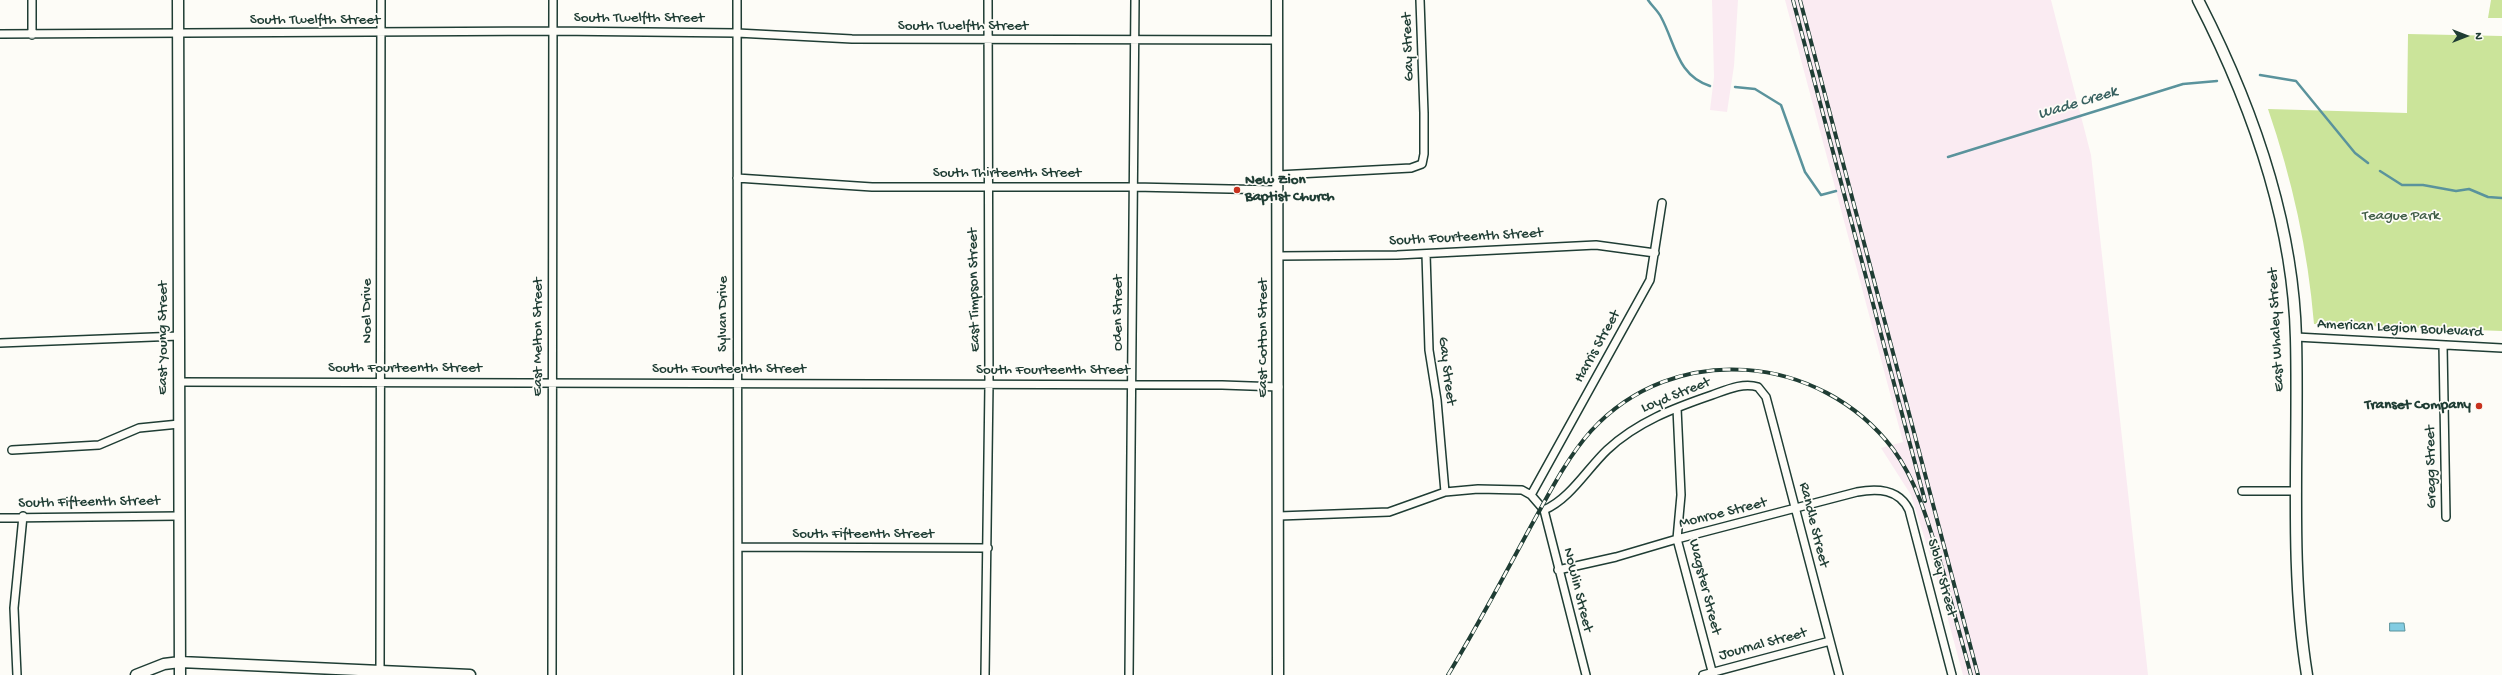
<!DOCTYPE html>
<html>
<head>
<meta charset="utf-8">
<style>
	body { margin:0 }
	#map { position:relative; width:2502px; height:675px; overflow:hidden; background:#fdfcf7; font-family:"Gochi Hand",sans-serif }
	canvas { display:block }
	.north { position:absolute; left:2446px; top:16px; width:40px; height:40px; -webkit-text-stroke:3px #fdfcf7; paint-order:stroke; rotate:90deg; font-size:11px; font-weight:700; line-height:16px; text-align:center; color:#1f3d34 }
	.north::after { content:''; display:block; margin:auto; width:14px; height:18px; background:#1f3d34; clip-path:polygon(50% 0,100% 100%,50% 72%,0 100%) }
</style>
</head>
<body>
<div id="map">
<canvas width="2502" height="675"></canvas>
<div class="north">N</div>
</div>
<script>
const ctx = document.querySelector('canvas').getContext('2d');
ctx.lineJoin = 'round';
function fillPath(path, color) { ctx.fillStyle = color; ctx.fill(path, 'evenodd'); }
function trace(path, color, width, dash) { ctx.strokeStyle = color; ctx.lineWidth = width; ctx.lineCap = dash ? 'butt' : 'round'; ctx.setLineDash(dash || []); ctx.stroke(path); }
function write(font, color, halo, rows, align = 'center') {
  ctx.font = font + ' "Gochi Hand",sans-serif'; ctx.lineWidth = 3.5; ctx.setLineDash([]); ctx.textBaseline = 'middle'; ctx.strokeStyle = halo; ctx.fillStyle = color; for (const [text, x, y, turn = 0] of rows) {
    ctx.save(); ctx.translate(x, y); ctx.rotate((+turn || 0) * Math.PI / 180); ctx.textAlign = isNaN(turn) ? turn : align; if (halo) ctx.strokeText(text, 0, 0); ctx.fillText(text, 0, 0); ctx.restore();
  }
}
fillPath(new Path2D(`
	M1712,0H1738L1734,66L1727,112L1710,110L1714,77Z
	M1785,0H2051L2091,155L2148,675H1963L1934,568L1911,495L1881,448L1903,442Z`), '#faebf2');
fillPath(new Path2D(`
	M2491,0H2502V18H2488Z
	M2408,34L2502,36V331L2314,324C2308,250 2292,179 2268,109L2407,113Z`), '#cbe49a');
const water = new Path2D(`
	M2390,623H2404L2405,631H2390Z`);
fillPath(water, '#82cce2');
trace(water, '#5a939c', 1);
trace(new Path2D(`
	M1648,0C1652,6 1658,11 1661,17C1676,45 1677,75 1710,86
	M2260,75L2296,81L2355,153L2368,163
	M1735,87L1755,89L1781,105L1805,172L1821,195L1836,191
	M1948,157L2183,84L2217,81
	M2380,171L2402,185H2423L2456,191L2469,189L2488,197L2502,198`), '#5a939c', 2.5);
const street = new Path2D(`
	M32,0V35
	M737,0L738,675
	M0,34L554,31L737,33L852,39L1277,40
	M1278,175L1411,168L1422,164L1424,154V113L1420,0
	M737,178L872,187H1133L1278,190
	M1426,254L1429,350L1437,400L1445,492
	M1278,256L1397,255L1596,245L1655,253
	M2296,337L2502,348
	M0,343L179,336
	M2443,345L2446,517
	M179,382L1222,385L1279,387
	M1677,408L1681,495L1677,539L1713,675
	M12,450L99,445L139,428L179,424
	M2242,491H2297
	M1531,495L1650,280L1662,203
	M1544,510C1570,499 1587,469 1607,450C1637,422 1674,408 1712,395C1726,390 1743,382 1758,387L1766,397L1774,427L1839,675
	M1279,516L1389,512L1445,492L1478,489L1522,490L1531,495L1544,510L1586,675
	M0,518L179,516
	M738,547L988,548
	M1558,570L1616,557L1677,539L1857,492C1878,488 1899,489 1909,510L1952,675
	M380,671L381,0
	M17,675L14,608L23,516
	M552,675L553,0
	M985,675L989,384L988,0
	M1129,675L1135,0
	M1703,675L1830,641`);
const secondary = new Path2D(`
	M178,0L180,675
	M1277,0L1278,675
	M2198,0C2252,105 2293,219 2296,338C2299,450 2289,564 2307,675
	M136,675L164,664L180,662L470,675`);
trace(street, '#1f3d34', 10);
trace(secondary, '#1f3d34', 13);
trace(street, '#fdfcf7', 7);
trace(secondary, '#fdfcf7', 10);
const rail = new Path2D(`
	M1793,0L1925,501
	M1800,0L1978,675
	M1944,576L1971,675
	M1448,675C1477,627 1504,576 1531,526C1549,494 1566,459 1591,431C1674,340 1820,353 1893,449C1921,487 1932,537 1946,581`);
trace(rail, '#1f3d34', 4);
trace(rail, '#fdfcf7', 2.5, [8]);
for (const [x, y, r, color] of [
	[1237,190,4,"#c8321e"],
	[2479,406,4,"#c8321e"]
]) { const dot = new Path2D(); dot.arc(x, y, r, 0, 2 * Math.PI); ctx.fillStyle = color; ctx.fill(dot); trace(dot, '#fdfcf7', 1.5); }
write('15px', '#1f3d34', '#fdfcf7', [
	["South Twelfth Street",639,19],
	["South Twelfth Street",315,21],
	["South Twelfth Street",963,27],
	["Gay Street",1409,47,-92],
	["South Thirteenth Street",1007,174],
	["South Fourteenth Street",1466,238,-3],
	["East Timpson Street",975,290,-91],
	["Noel Drive",368,311,-90],
	["Oden Street",1119,313,-90],
	["Sylvan Drive",724,314,-90],
	["American Legion Boulevard",2400,329,3],
	["East Whaley Street",2277,330,-93],
	["East Melton Street",539,337,-90],
	["East Young Street",164,338,-90],
	["East Cotton Street",1264,338,-90],
	["Harris Street",1598,347,-61],
	["South Fourteenth Street",405,369],
	["South Fourteenth Street",729,370],
	["South Fourteenth Street",1053,371],
	["Gay Street",1446,371,83],
	["Loyd Street",1676,396,-22],
	["Gregg Street",2432,467,-91],
	["South Fifteenth Street",89,503,-1],
	["Monroe Street",1723,514,-14],
	["Randle Street",1813,525,76],
	["South Fifteenth Street",863,535],
	["Sibley Street",1941,578,75],
	["Wagster Street",1704,587,76],
	["Nowlin Street",1577,590,76],
	["Journal Street",1763,645,-15]
]);
write('bold 15px', '#1f3d34', '#fdfcf7', [
	["New Zion",1245,181],
	["Baptist Church",1245,198],
	["Transet Company",2471,406,"right"]
], 'left');
write('15px', '#415e48', '#fdfcf7', [
	["Teague Park",2401,217]
]);
write('italic 16px', '#386160', '#fdfcf7', [
	["Wade Creek",2078,104,-17]
]);
</script>
</body>
</html>
